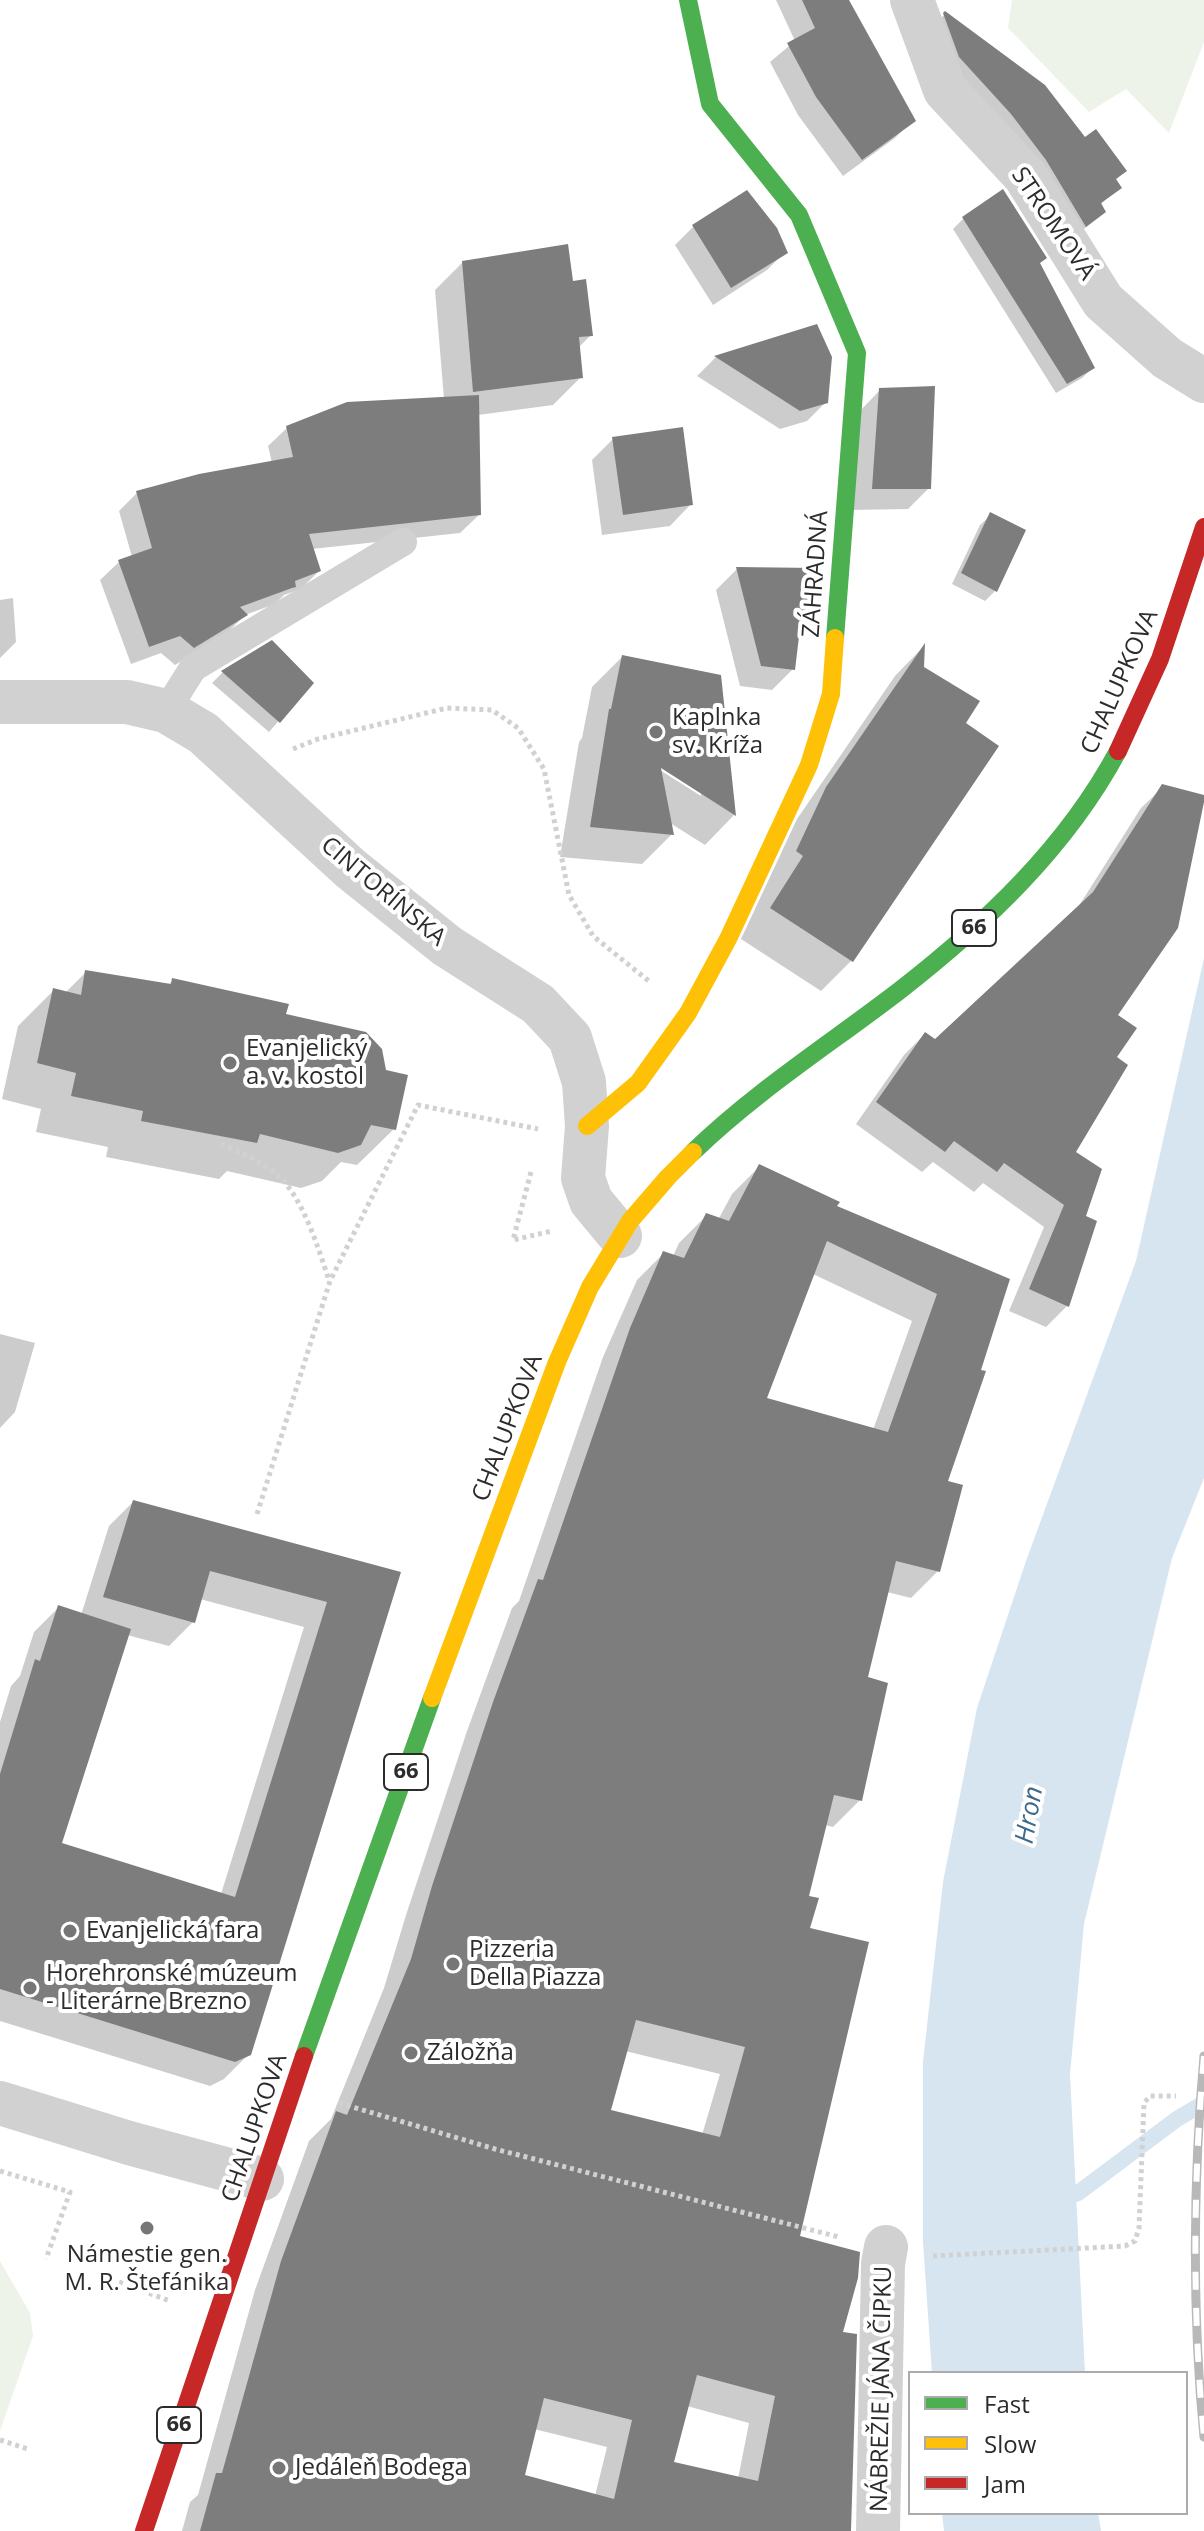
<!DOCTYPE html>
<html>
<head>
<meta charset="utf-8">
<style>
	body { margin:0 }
	#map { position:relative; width:1204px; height:2531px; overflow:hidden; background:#fff; font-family:"Open Sans",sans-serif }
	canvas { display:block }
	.legend { position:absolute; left:908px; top:2371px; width:280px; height:144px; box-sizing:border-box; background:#fff; border:2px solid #ababab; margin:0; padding:10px 14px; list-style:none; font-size:24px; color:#2c2c2c }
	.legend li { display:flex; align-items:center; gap:16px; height:40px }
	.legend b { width:40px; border:2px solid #ababab }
</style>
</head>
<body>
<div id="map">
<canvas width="1204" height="2531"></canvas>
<ul class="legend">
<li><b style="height:10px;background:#4caf50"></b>Fast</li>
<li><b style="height:10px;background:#ffc107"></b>Slow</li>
<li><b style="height:10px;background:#c62828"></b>Jam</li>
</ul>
</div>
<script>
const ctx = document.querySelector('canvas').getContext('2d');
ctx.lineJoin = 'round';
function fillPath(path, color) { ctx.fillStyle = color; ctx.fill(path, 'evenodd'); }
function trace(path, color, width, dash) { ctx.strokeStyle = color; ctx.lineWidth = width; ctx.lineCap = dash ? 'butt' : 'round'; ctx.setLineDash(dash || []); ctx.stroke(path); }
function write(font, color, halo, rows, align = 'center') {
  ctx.font = font + ' "Open Sans",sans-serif'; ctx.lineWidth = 8; ctx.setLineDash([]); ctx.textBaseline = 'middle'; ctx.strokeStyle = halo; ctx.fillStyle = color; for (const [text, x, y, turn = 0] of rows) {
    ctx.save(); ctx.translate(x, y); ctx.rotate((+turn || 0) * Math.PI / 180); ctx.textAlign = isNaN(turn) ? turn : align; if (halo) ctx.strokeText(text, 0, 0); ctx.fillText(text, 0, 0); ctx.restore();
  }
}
fillPath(new Path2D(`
	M1012,0H1204V42L1169,133L1126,89L1089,112L1008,28Z
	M0,2261L30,2313L33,2336L0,2431Z`), '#eef3ea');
fillPath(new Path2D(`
	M1204,958V1478L1172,1558L1084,1924L1070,2074L1085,2373H932L923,2242V2062L943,1882L977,1708L1026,1561L1136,1261Z
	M942,2513H1098L1101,2531H944Z`), '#d6e5f0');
fillPath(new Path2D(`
	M776,0H848L913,120L895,138L843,176L798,115L770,62L795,41Z
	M945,14L1085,139L1124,171L1114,181L1119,187L1100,205L1104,212L1071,240L930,29Z
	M746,193L785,252L767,270L713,305L675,245L693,227Z
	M964,218L1038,263L1093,368L1082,378L1056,393L953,229Z
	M463,262L571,284L591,335L578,348L581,377L553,405L478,415L479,515L460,533L312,549L319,571L301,589L284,595L275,604L245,615L227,633L175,665L161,653L131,664L100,580L119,562L132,557L119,511L138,492L272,463L268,446L287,428L444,399L435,290Z
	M816,326L826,402L807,421L780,429L697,376L715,358Z
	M880,390L929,488L908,509L851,510L859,412Z
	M613,439L691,504L670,526L602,535L592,460Z
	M991,515L995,591L985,601L952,584L980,525Z
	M737,569L808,630L796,642L793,669L772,690L740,686L716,590Z
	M13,598L16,642L0,658V600Z
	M272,643L312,683L269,732L212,683L222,673Z
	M922,648V668L963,724L996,746L851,961L821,991L741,939L797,819L895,676Z
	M622,657L719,677L734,815L705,845L670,823L672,834L642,864L560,857L579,742L582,738L592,687ZM654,761L701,791V796L652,765Z
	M1163,787L1115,1015L1114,1058L1073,1152L1067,1306L1046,1327L1009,1311L1044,1227L983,1183L974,1192L933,1162L922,1172L856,1124L904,1055L925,1034L935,1041L1075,912L1141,808Z
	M86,972L167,986L173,980L284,1016L394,1129L357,1165L341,1162L322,1181L301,1188L227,1171L219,1179L106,1157L108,1147L36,1132L41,1109L2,1099L18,1026L54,990L65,993Z
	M759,1167L834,1207L1007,1280L945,1482L938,1571L911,1598L887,1592L866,1679L860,1800L833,1827L825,1825L807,1897L798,2238L840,2333L848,2531H182L190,2502L198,2495L255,2290L309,2141L331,2119L384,1988L406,1915L467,1731L512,1608L519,1601L603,1357L637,1280L664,1253L673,1256L679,1243L706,1216L718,1220L732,1194ZM813,1274L912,1321L873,1430L765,1400ZM625,2051L720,2074L702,2135L608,2111ZM687,2406L749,2423L738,2479L672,2464ZM534,2429L607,2447L595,2496L522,2476Z
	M0,1334L35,1343L15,1412L0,1428Z
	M133,1502L399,1573L249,2054L224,2079L210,2086L0,2021V1722L11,1686L20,1676L34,1632L59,1607L81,1615L109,1526ZM200,1599L304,1627L221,1894L60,1844L127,1635L169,1646L193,1622Z`), '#0003');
trace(new Path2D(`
	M1059,2199L1078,2193L1177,2119L1204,2103`), '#d6e5f0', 16);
fillPath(new Path2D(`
	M802,0H849L916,121L862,160L816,97L787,43L815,28Z
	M945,11L1045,85L1085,137L1096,129L1127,171L1116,179L1122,188L1101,203L1106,212L1086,227L1046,160L1011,114L959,57L943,13Z
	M1003,189L1047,258L1040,263L1095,368L1067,384L962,217Z
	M747,190L777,228L788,253L731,288L692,225Z
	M568,244L573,281L586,279L593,336L579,337L583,378L473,392L462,261Z
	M817,324L832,357L828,403L800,411L714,356Z
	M935,386L931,489H872L879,388Z
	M479,395L481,515L309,534L321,571L295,581L296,587L292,588L240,607L248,615L194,648L180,636L149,647L118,560L152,548L136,491L199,474L293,457L286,426L347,402Z
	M683,427L693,505L623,515L612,437Z
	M990,512L1026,530L997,592L961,573Z
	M736,567L816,568L810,631L800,628L795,670L761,666Z
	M272,640L314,683L280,723L221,671Z
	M925,643L924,667L980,701L966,723L999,746L853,962L770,908L803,856L796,851L826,787Z
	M622,655L721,675L736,816L661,768L674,835L590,827L609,709H611Z
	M1162,784L1204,795V802L1178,928L1118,1015L1137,1028L1117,1057L1128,1065L1076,1152L1102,1169L1086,1216L1097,1221L1069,1307L1029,1289L1064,1205L1004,1163L997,1172L954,1141L945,1152L876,1102L925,1032L935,1039L1093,892Z
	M85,970L171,984L172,978L289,1004L286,1014L366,1032L382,1049L386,1070L408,1075L396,1130L371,1125L361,1145L338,1153L260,1134L257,1143L141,1121L143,1111L71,1096L76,1073L37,1063L53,988L81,995Z
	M759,1164L840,1202L837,1206L1010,1279L981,1370L986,1371L948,1481L963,1485L940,1572L896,1561L868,1677L888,1683L862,1801L834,1795L809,1896L819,1898L810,1928L869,1942L800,2236L860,2252L858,2278L843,2332L857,2334L851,2531H200L216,2473H222L281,2261L336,2111L347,2115L411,1959L432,1886L493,1702L538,1579L543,1580L630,1328L663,1251L684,1258L706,1213L729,1221ZM827,1241L937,1294L888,1432L767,1398ZM636,2020L745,2047L720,2137L611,2110ZM697,2375L775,2396L758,2481L674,2462ZM544,2398L632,2420L614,2499L525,2475Z
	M133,1500L401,1572L251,2055L235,2062L0,1989V1774L35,1659L40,1661L58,1605L131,1629L62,1843L235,1897L327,1602L210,1571L195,1623L103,1597Z`), '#7d7d7d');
trace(new Path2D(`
	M293,749L318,739L447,708L492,710L518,728L544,769L569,895L593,936L650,982
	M221,1144C240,1152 260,1160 276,1174C303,1196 318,1248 329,1280
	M531,1172L513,1240L552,1231
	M257,1514L330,1281L418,1105L538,1129
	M339,2103L495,2149L839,2237
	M0,2171L70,2192L46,2259
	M933,2256L1125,2246L1135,2241L1139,2228L1144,2103L1150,2096H1176
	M119,2282L170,2301
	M0,2440L28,2449`), '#d1d1d1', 5, [4, 4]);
trace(new Path2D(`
	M166,711L193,668L403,542`), '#d1d1d1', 28);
trace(new Path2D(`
	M912,0L945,90L1025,176L1103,301L1167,358L1204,381
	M0,702H127L166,711L203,733L351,869L447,946L538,1004L570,1038L584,1082L587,1126L583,1178L591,1201L620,1236
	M0,2103L129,2143L262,2179
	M878,2531L883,2264L886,2247`), '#d1d1d1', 44);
trace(new Path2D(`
	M688,0L710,104L799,215L857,353L835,638
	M693,1152C756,1091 830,1044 899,991C985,924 1066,848 1118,751
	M304,2056L432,1698`), '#4caf50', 18);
trace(new Path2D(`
	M587,1126L638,1083L688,1013L728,939L809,765L831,694L835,638
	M432,1698L557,1362L590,1287L630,1221L668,1177L693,1152`), '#ffc107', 18);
trace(new Path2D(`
	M1118,751L1160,659L1204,527
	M144,2531L304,2056`), '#c62828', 18);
const rail = new Path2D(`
	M1204,2056C1193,2179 1192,2315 1204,2437`);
trace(rail, '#b8b8b8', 9);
trace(rail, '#fff', 6, [18]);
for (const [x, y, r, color] of [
	[656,732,8,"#767676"],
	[230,1063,8,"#767676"],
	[70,1931,8,"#767676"],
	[453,1964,8,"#767676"],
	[30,1988,8,"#767676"],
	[411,2053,8,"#767676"],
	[147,2228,8,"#767676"],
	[279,2468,8,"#767676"]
]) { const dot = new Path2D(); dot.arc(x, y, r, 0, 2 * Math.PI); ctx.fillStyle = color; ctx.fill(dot); trace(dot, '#fff', 3); }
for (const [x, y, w] of [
	[974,928,44],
	[406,1772,44],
	[179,2425,44]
]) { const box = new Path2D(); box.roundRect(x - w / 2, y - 18, w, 36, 6); ctx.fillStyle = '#fff'; ctx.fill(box); trace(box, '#2c2c2c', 2); }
write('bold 22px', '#2c2c2c', null, [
	["66",974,928],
	["66",406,1772],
	["66",179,2425]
]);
write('24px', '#2c2c2c', '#fff', [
	["STROMOVÁ",1053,224,56],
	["ZÁHRADNÁ",816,574,-86],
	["CHALUPKOVA",1120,682,-66],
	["CINTORÍNSKA",383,892,40],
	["CHALUPKOVA",508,1428,-69],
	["CHALUPKOVA",255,2128,-71],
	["NÁBREŽIE JÁNA ČIPKU",882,2389,-89]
]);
write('24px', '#2c2c2c', '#fff', [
	["Kaplnka",672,718],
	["sv. Kríža",672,746],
	["Evanjelický",246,1049],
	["a. v. kostol",246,1077],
	["Evanjelická fara",86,1931],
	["Pizzeria",469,1950],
	["Della Piazza",469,1978],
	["Horehronské múzeum",46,1974],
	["- Literárne Brezno",46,2002],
	["Záložňa",427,2053],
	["Námestie gen.",147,2255,"center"],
	["M. R. Štefánika",147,2283,"center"],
	["Jedáleň Bodega",295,2468]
], 'left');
write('italic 26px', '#3d6a8b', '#fff', [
	["Hron",1030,1815,-80]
]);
</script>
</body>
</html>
